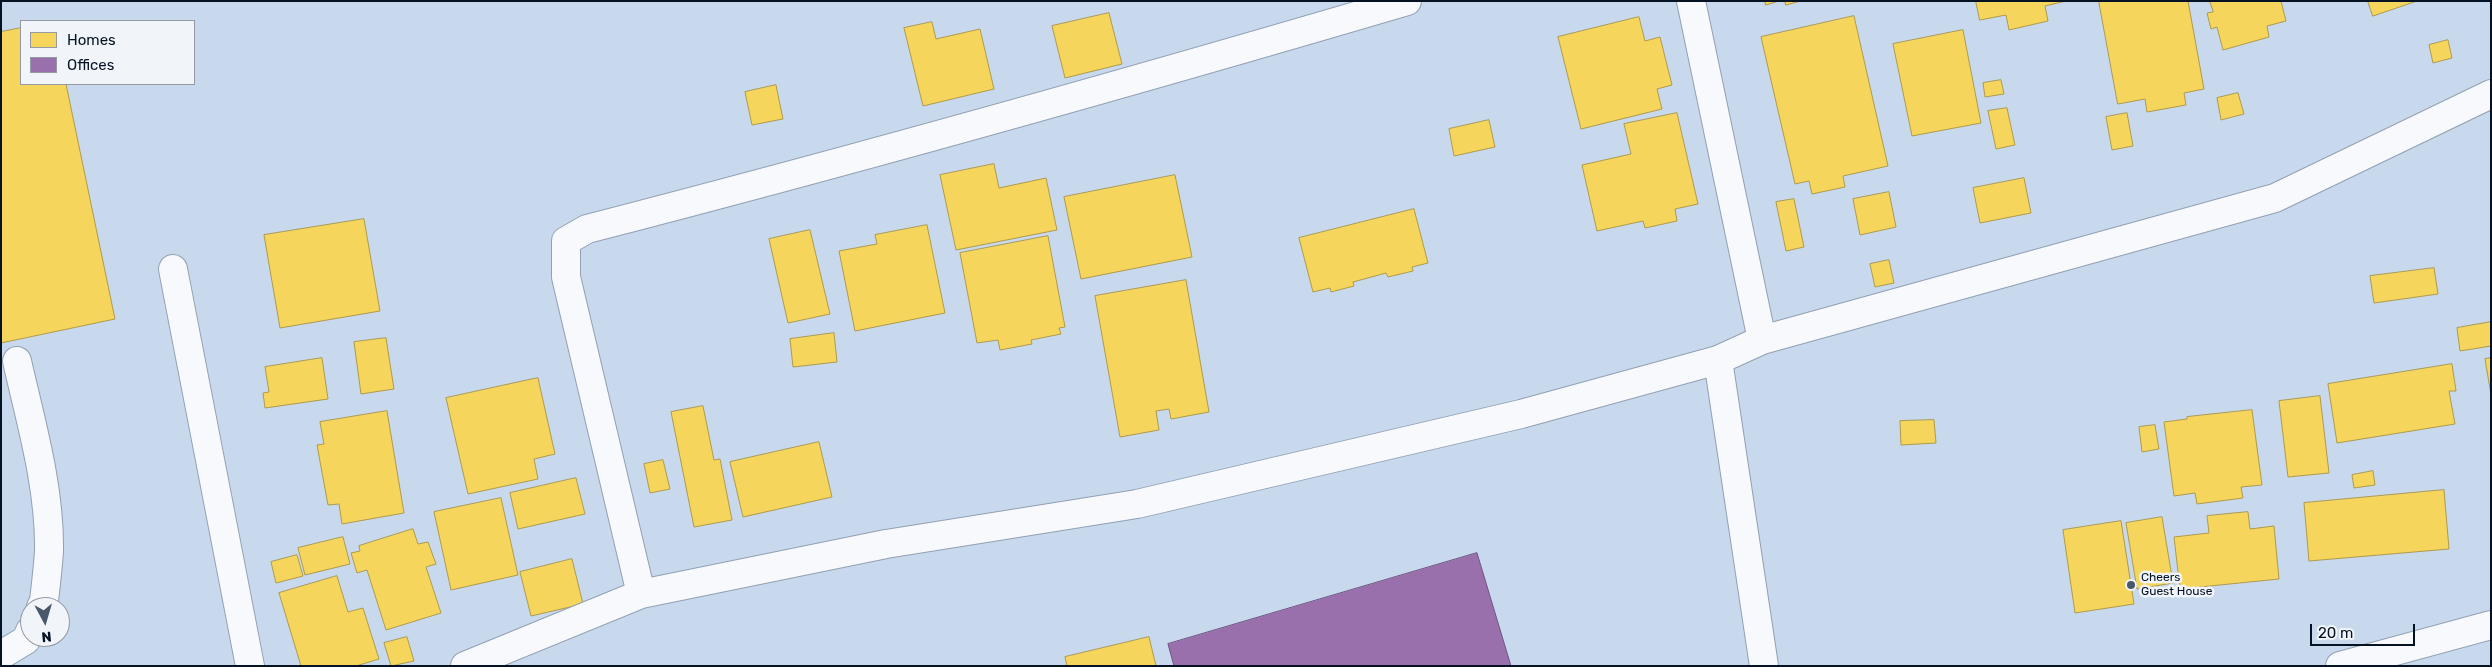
<!DOCTYPE html>
<html>
<head>
<meta charset="utf-8">
<style>
	body { margin:0 }
	#map { position:relative; width:2492px; height:667px; overflow:hidden; background:#c8d9ee; font-family:Rubik,sans-serif }
	canvas { display:block }
	.frame { position:absolute; inset:0; border:2px solid #051223; pointer-events:none }
	.legend { position:absolute; left:20px; top:20px; width:175px; height:65px; box-sizing:border-box; background:#f1f5fa; border:1px solid #939aa4; margin:0; padding:6px 9px; list-style:none; font-size:15px; color:#051223 }
	.legend li { display:flex; align-items:center; gap:10px; height:25px }
	.legend b { width:25px; border:1px solid #939aa4 }
	.north { position:absolute; left:20px; top:597px; width:50px; height:50px; box-sizing:border-box; background:#f1f5fa; border:1px solid #939aa4; border-radius:50%; rotate:174deg; font-size:14px; font-weight:700; line-height:20px; text-align:center; color:#051223 }
	.north::after { content:''; display:block; margin:auto; width:18px; height:22px; background:#49586a; clip-path:polygon(50% 0,100% 100%,50% 72%,0 100%) }
	.scale { position:absolute; left:2310px; top:624px; width:105px; height:22px; box-sizing:border-box; border:2px solid #051223; border-top:0; padding-left:6px; font-size:15px; line-height:18px; white-space:nowrap; color:#051223; -webkit-text-stroke:4px #f1f5fa; paint-order:stroke }
</style>
</head>
<body>
<div id="map">
<canvas width="2492" height="667"></canvas>
<div class="frame"></div>
<ul class="legend">
<li><b style="height:14px;background:#f6d55c"></b>Homes</li>
<li><b style="height:14px;background:#9970ab"></b>Offices</li>
</ul>
<div class="north">N</div>
<div class="scale">20 m</div>
</div>
<script>
const ctx = document.querySelector('canvas').getContext('2d');
ctx.lineJoin = 'round';
function fillPath(path, color) { ctx.fillStyle = color; ctx.fill(path, 'evenodd'); }
function trace(path, color, width, dash) { ctx.strokeStyle = color; ctx.lineWidth = width; ctx.lineCap = dash ? 'butt' : 'round'; ctx.setLineDash(dash || []); ctx.stroke(path); }
function write(font, color, halo, rows, align = 'center') {
  ctx.font = font + ' Rubik,sans-serif'; ctx.lineWidth = 5; ctx.setLineDash([]); ctx.textBaseline = 'middle'; ctx.strokeStyle = halo; ctx.fillStyle = color; for (const [text, x, y, turn = 0] of rows) {
    ctx.save(); ctx.translate(x, y); ctx.rotate((+turn || 0) * Math.PI / 180); ctx.textAlign = isNaN(turn) ? turn : align; if (halo) ctx.strokeText(text, 0, 0); ctx.fillText(text, 0, 0); ctx.restore();
  }
}
const homes = new Path2D(`
	M1765,1H1779L1766,5Z
	M1785,1H1801L1786,5Z
	M1976,1H2066L2045,6L2048,21L2009,30L2006,15L1980,20Z
	M2099,1H2188L2204,89L2184,93L2186,105L2147,112L2145,99L2118,104Z
	M2210,1H2281L2286,21L2267,26L2269,37L2223,50L2217,27L2211,29L2207,13L2213,12Z
	M2368,1H2417L2373,16Z
	M1109,13L1122,64L1065,78L1052,26Z
	M1854,16L1888,166L1843,176L1845,187L1812,194L1809,181L1795,184L1761,37Z
	M1639,17L1645,41L1660,37L1672,85L1657,89L1662,109L1581,129L1558,37Z
	M932,22L936,39L980,29L994,89L923,106L904,28Z
	M21,28V84H66L115,319L1,343V32Z
	M1963,30L1981,123L1912,136L1893,44Z
	M2448,40L2452,58L2433,63L2429,45Z
	M2001,80L2004,94L1985,97L1983,83Z
	M776,85L783,119L752,125L745,92Z
	M2238,93L2244,114L2221,120L2217,98Z
	M2007,108L2015,145L1996,149L1988,111Z
	M1677,113L1698,204L1675,209L1677,221L1645,228L1643,221L1597,231L1582,165L1631,154L1624,124Z
	M2127,113L2133,146L2112,150L2106,117Z
	M1489,120L1495,147L1454,156L1449,129Z
	M994,164L999,188L1046,178L1057,230L956,250L940,175Z
	M1175,175L1192,257L1081,279L1064,197Z
	M2024,178L2031,213L1980,223L1973,188Z
	M1889,192L1896,227L1860,235L1853,199Z
	M1794,199L1804,247L1786,251L1776,202Z
	M1414,209L1428,263L1412,267L1413,271L1388,277L1386,273L1353,282L1354,286L1331,292L1330,288L1313,292L1299,238Z
	M364,219L380,311L280,328L264,235Z
	M927,225L945,313L855,331L839,251L877,244L875,235Z
	M810,230L830,314L788,323L769,239Z
	M1048,236L1065,327L1059,328L1061,334L1031,340L1032,344L1000,350L998,340L977,343L960,253Z
	M1889,260L1894,283L1875,287L1870,264Z
	M2434,268L2438,294L2374,303L2370,276Z
	M1186,280L1209,412L1171,419L1169,409L1156,411L1159,430L1120,437L1095,296Z
	M2491,322V346L2460,351L2457,328Z
	M834,333L837,362L793,367L790,339Z
	M386,338L394,389L361,394L354,342Z
	M322,358L328,399L265,408L263,393L269,392L265,367Z
	M2491,358V395L2485,359Z
	M2452,364L2456,391H2449L2455,424L2337,443L2328,384Z
	M538,378L555,454L534,459L538,479L468,494L446,398Z
	M2320,396L2329,473L2288,477L2279,401Z
	M703,406L714,460L720,459L732,520L694,527L671,412Z
	M2252,410L2262,485L2241,487L2243,498L2197,504L2195,493L2174,496L2164,422L2187,419V417Z
	M387,411L404,513L342,524L339,504L328,505L317,445L324,444L320,422Z
	M1934,420L1936,443L1901,445L1900,421Z
	M2155,425L2159,449L2142,452L2139,427Z
	M819,442L832,497L743,517L730,462Z
	M663,460L670,489L650,493L644,464Z
	M2373,471L2375,485L2354,488L2352,475Z
	M576,478L585,514L518,529L510,493Z
	M2444,490L2449,549L2309,561L2304,503Z
	M501,498L518,575L451,590L434,512Z
	M2248,512L2250,529L2274,526L2279,579L2180,589L2174,537L2209,533L2207,516Z
	M2162,517L2173,583L2137,589L2126,523Z
	M2121,521L2134,604L2075,613L2063,530Z
	M413,529L418,544L428,542L436,564L426,567L441,613L386,630L367,570L357,573L351,553L360,551L359,546Z
	M343,537L350,564L305,575L298,548Z
	M297,555L303,576L276,583L271,562Z
	M572,559L583,604L531,616L520,572Z
	M337,576L348,612L363,608L379,659L356,666H301L279,593Z
	M407,637L414,661L391,666L384,643Z
	M1149,637L1156,666H1067L1065,657Z`);
fillPath(homes, '#f6d55c');
trace(homes, '#ae9a4b', 1);
const offices = new Path2D(`
	M1477,553L1511,666H1174L1168,644Z`);
fillPath(offices, '#9970ab');
trace(offices, '#6d5482', 1);
const minor = new Path2D(`
	M1691,1L1762,340
	M173,269L250,666
	M1718,360L1764,666
	M17,361C31,423 50,487 49,551C48,567 46,584 44,601L41,607
	M641,594L566,277V241L587,229C862,158 1135,81 1407,1
	M1,655L26,640L30,631
	M465,666L641,594L886,544L1137,504L1521,414L1718,360L1762,340L2275,198L2491,94`);
const highway = new Path2D(`
	M2340,666L2491,625`);
trace(minor, '#92a0b2', 30);
trace(highway, '#92a0b2', 30);
trace(minor, '#f7f9fc', 28);
trace(highway, '#f7f9fc', 28);
for (const [x, y, r, color] of [
	[2131,585,5,"#49586a"]
]) { const dot = new Path2D(); dot.arc(x, y, r, 0, 2 * Math.PI); ctx.fillStyle = color; ctx.fill(dot); trace(dot, '#f1f5fa', 2); }
write('12px', '#051223', '#f1f5fa', [
	["Cheers",2141,578],
	["Guest House",2141,592]
], 'left');
</script>
</body>
</html>
